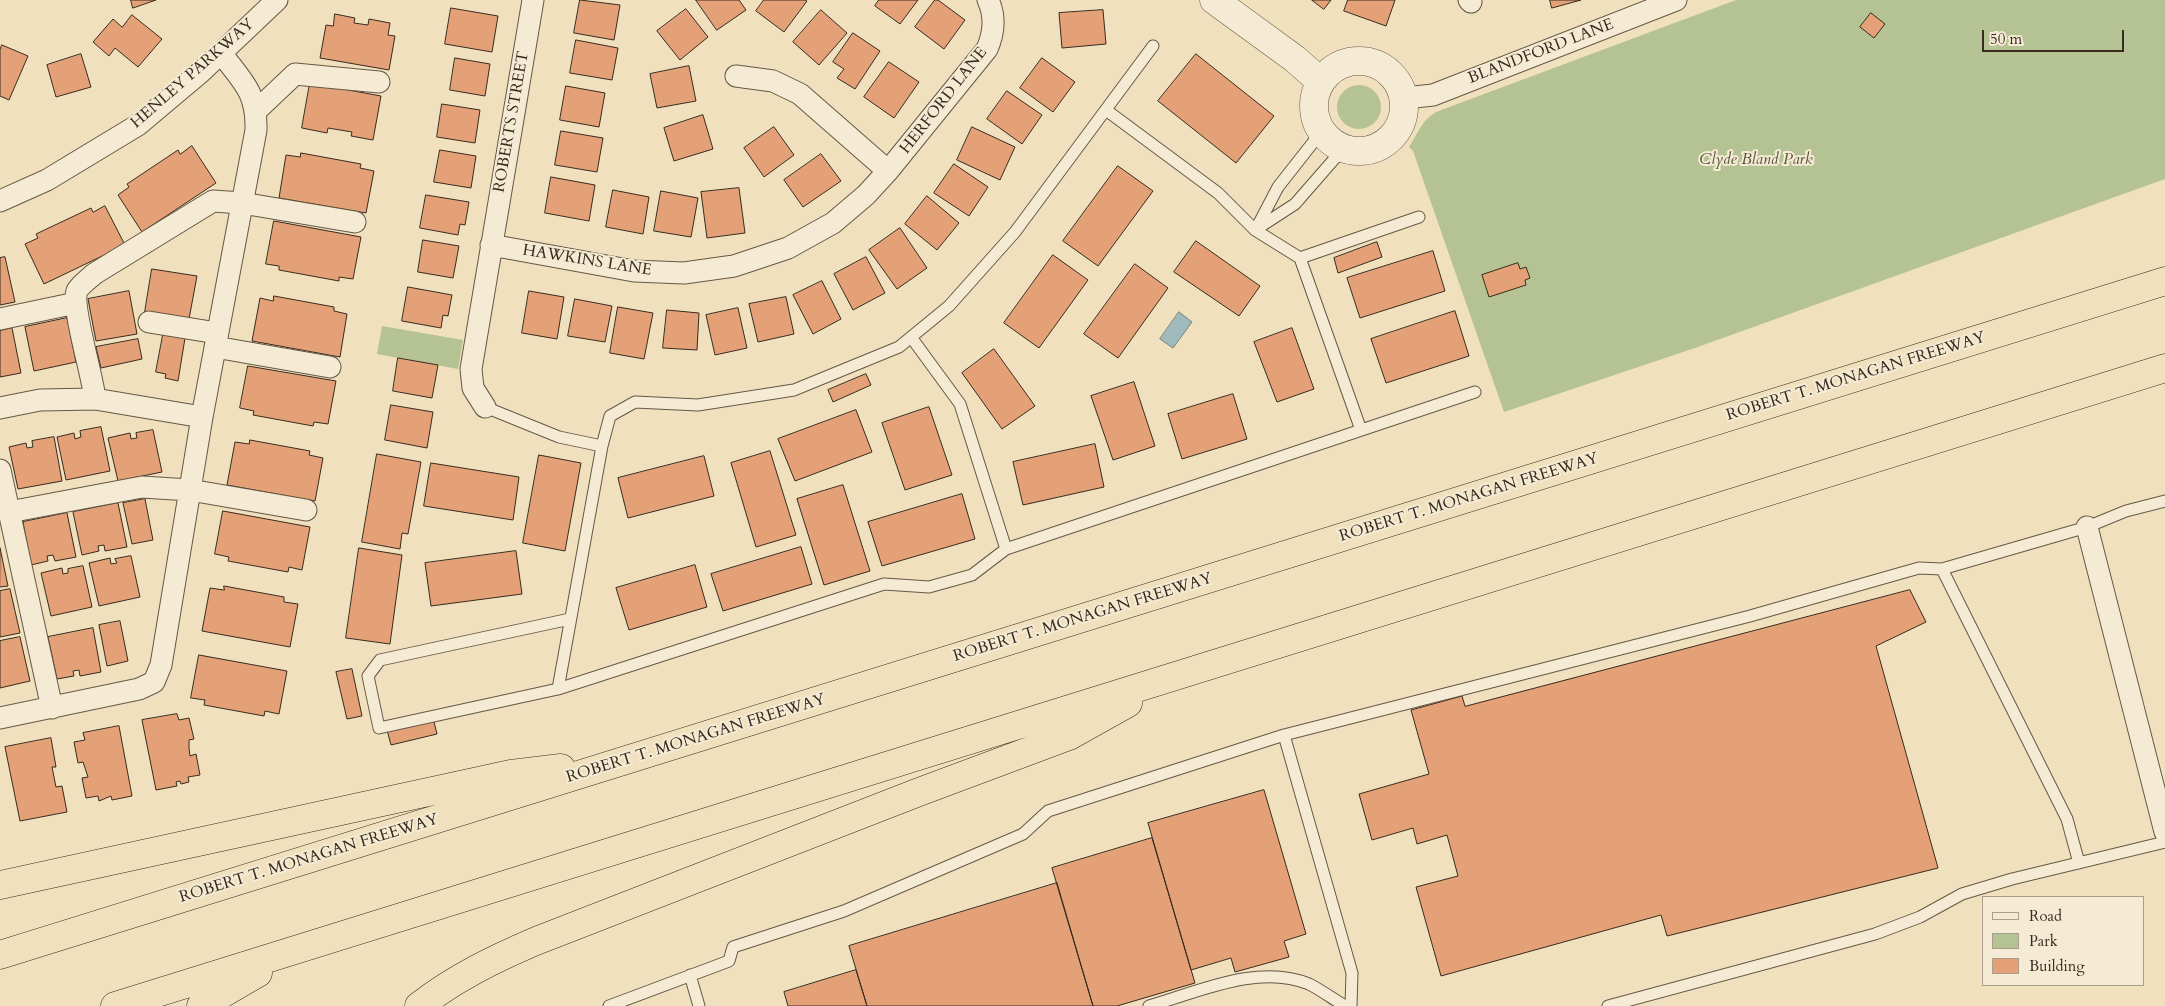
<!DOCTYPE html>
<html>
<head>
<meta charset="utf-8">
<style>
	body { margin:0 }
	#map { position:relative; width:2165px; height:1006px; overflow:hidden; background:#f0e0bd; font-family:Cardo,serif }
	canvas { display:block }
	.legend { position:absolute; left:1982px; top:896px; width:162px; height:90px; box-sizing:border-box; background:#f5ebd4; border:1px solid #a99e8b; margin:0; padding:6px 9px; list-style:none; font-size:15px; color:#372b1e }
	.legend li { display:flex; align-items:center; gap:10px; height:25px }
	.legend b { width:25px; border:1px solid #a99e8b }
	.scale { position:absolute; left:1982px; top:30px; width:142px; height:22px; box-sizing:border-box; border:2px solid #372b1e; border-top:0; padding-left:6px; font-size:15px; line-height:18px; white-space:nowrap; color:#372b1e; -webkit-text-stroke:4px #f5ebd4; paint-order:stroke }
</style>
</head>
<body>
<div id="map">
<canvas width="2165" height="1006"></canvas>
<ul class="legend">
<li><b style="height:6px;background:#f5ebd4"></b>Road</li>
<li><b style="height:14px;background:#b5c394"></b>Park</li>
<li><b style="height:14px;background:#e4a178"></b>Building</li>
</ul>
<div class="scale">50 m</div>
</div>
<script>
const ctx = document.querySelector('canvas').getContext('2d');
ctx.lineJoin = 'round';
function fillPath(path, color) { ctx.fillStyle = color; ctx.fill(path, 'evenodd'); }
function trace(path, color, width, dash) { ctx.strokeStyle = color; ctx.lineWidth = width; ctx.lineCap = dash ? 'butt' : 'round'; ctx.setLineDash(dash || []); ctx.stroke(path); }
function write(font, color, halo, rows, align = 'center') {
  ctx.font = font + ' Cardo,serif'; ctx.lineWidth = 4; ctx.setLineDash([]); ctx.textBaseline = 'middle'; ctx.strokeStyle = halo; ctx.fillStyle = color; for (const [text, x, y, turn = 0] of rows) {
    ctx.save(); ctx.translate(x, y); ctx.rotate((+turn || 0) * Math.PI / 180); ctx.textAlign = isNaN(turn) ? turn : align; if (halo) ctx.strokeText(text, 0, 0); ctx.fillText(text, 0, 0); ctx.restore();
  }
}
fillPath(new Path2D(`
	M1736,0H2165V179L1695,348L1504,412L1413,151L1409,147C1418,133 1421,121 1436,112Z
	M1337 107a22 22 0 1 1 44 0a22 22 0 1 1-44 0Z
	M382,326L463,340L458,369L377,354Z`), '#b5c394');
const water = new Path2D(`
	M1179,312L1192,322L1173,348L1160,339Z`);
fillPath(water, '#9ebabb');
trace(water, '#75817c', 1);
const building = new Path2D(`
	M131,0H156L133,8Z
	M580,0L620,5L614,40L574,33Z
	M696,0H739L746,10L717,30Z
	M764,0H805L807,1L784,32L756,11Z
	M879,0H918L900,24L875,6Z
	M935,0H938L965,20L944,49L915,27Z
	M1312,0H1331L1324,9Z
	M1348,0H1395L1386,26L1344,11Z
	M1550,0H1581L1552,8Z
	M451,8L498,16L492,52L445,44Z
	M686,9L708,37L680,60L657,31Z
	M821,10L847,33L819,65L793,42Z
	M1103,10L1106,44L1062,48L1059,13Z
	M1871,13L1885,24L1874,38L1860,27Z
	M335,14L355,18L354,23L368,25L369,19L390,23L388,35L395,36L389,70L320,58L326,25L333,26Z
	M132,15L162,39L138,67L115,48L109,56L93,42L113,19L122,27Z
	M853,33L880,51L855,89L837,78L844,69L833,62Z
	M576,40L618,48L612,80L570,73Z
	M2,45L28,56L9,100L0,96V50Z
	M81,54L91,87L56,97L47,65Z
	M1196,54L1274,116L1236,163L1158,101Z
	M455,58L490,64L485,96L450,90Z
	M1042,58L1075,82L1053,112L1020,88Z
	M889,62L919,82L894,118L864,97Z
	M689,66L696,101L657,108L650,74Z
	M310,83L381,96L373,140L351,136L352,132L328,128L327,133L302,128Z
	M566,86L605,93L599,127L560,120Z
	M1007,91L1042,115L1022,144L987,119Z
	M442,104L480,110L475,143L437,137Z
	M703,115L713,149L674,161L664,128Z
	M774,127L794,155L764,177L744,148Z
	M972,127L1015,147L1000,180L957,160Z
	M561,131L603,138L597,172L555,165Z
	M192,146L216,183L142,232L118,195L129,187L127,184L178,150L180,154Z
	M440,150L476,156L471,188L434,182Z
	M301,153L361,164L360,168L374,171L366,213L279,198L286,155L300,157Z
	M821,154L841,181L803,207L784,180Z
	M954,164L988,187L969,216L934,193Z
	M1118,166L1153,191L1098,266L1063,241Z
	M551,177L595,185L589,221L545,213Z
	M739,188L745,233L707,238L701,192Z
	M613,190L649,197L643,234L606,227Z
	M661,191L698,198L691,237L654,231Z
	M426,195L469,202L465,225L460,224L458,235L420,228Z
	M927,196L959,223L937,250L905,224Z
	M105,206L125,245L44,284L25,244L38,238L36,234L91,208L93,212Z
	M274,221L361,237L353,279L339,277V281L279,270V266L266,264Z
	M900,228L927,268L897,289L869,250Z
	M423,240L459,246L453,278L418,272Z
	M1196,241L1260,286L1239,316L1174,272Z
	M1377,242L1382,257L1338,273L1334,258Z
	M1433,251L1445,291L1360,318L1347,278Z
	M1053,255L1088,280L1039,348L1004,323Z
	M5,257L15,302L0,305V258Z
	M866,257L885,293L853,310L834,274Z
	M1518,263L1520,269L1526,267L1530,278L1525,280L1526,285L1489,297L1482,275Z
	M1135,264L1168,288L1118,358L1084,334Z
	M152,269L197,276L189,319L145,312Z
	M822,281L841,319L813,334L793,295Z
	M408,287L452,295L448,316L443,315L441,328L402,321Z
	M129,291L137,334L96,341L88,299Z
	M529,291L564,297L557,339L522,333Z
	M274,296L334,307V311L347,314L340,357L252,341L260,298L273,301Z
	M786,297L794,334L758,342L749,304Z
	M575,299L612,306L605,342L568,336Z
	M618,307L653,313L644,359L610,353Z
	M738,308L747,348L715,355L706,315Z
	M667,310L699,313L697,350L663,348Z
	M1455,311L1469,356L1386,383L1371,339Z
	M67,318L76,362L34,371L25,327Z
	M12,328L21,373L0,377V331Z
	M1292,328L1314,389L1277,402L1254,342Z
	M163,335L185,338L178,381L165,378L166,374L156,372Z
	M138,339L142,359L101,368L96,347Z
	M994,349L1035,406L1002,429L962,373Z
	M398,358L438,365L432,398L393,391Z
	M248,366L336,381L328,424L314,422L313,426L253,415L254,411L240,408Z
	M866,374L871,385L833,402L828,390Z
	M1134,382L1155,446L1113,460L1091,396Z
	M1233,394L1247,439L1182,459L1168,414Z
	M391,405L433,412L427,448L385,440Z
	M929,407L952,475L905,490L882,423Z
	M856,410L872,452L795,481L778,439Z
	M101,427L110,471L66,480L57,437L74,433L75,439L81,437L80,431Z
	M153,430L162,472L118,481L108,438L130,433L131,439L137,438L136,433Z
	M54,437L62,481L18,489L9,447L26,443L27,448L33,447L32,441Z
	M250,440L310,451L309,455L323,458L315,501L227,485L235,442L249,444Z
	M1095,444L1104,487L1023,505L1013,462Z
	M770,451L796,535L756,547L731,463Z
	M377,454L421,462L408,534L402,533L400,549L362,542Z
	M539,455L581,463L565,551L523,543Z
	M704,456L714,496L628,518L618,478Z
	M431,463L519,477L513,520L424,506Z
	M843,485L870,571L824,585L797,499Z
	M962,494L975,539L882,566L868,522Z
	M145,499L153,540L132,544L123,503Z
	M118,503L127,547L105,551L104,545L98,546L99,551L82,555L73,512Z
	M223,511L310,527L302,570L289,567L288,572L228,561L229,557L215,554Z
	M67,513L76,557L55,561L53,555L47,556L48,561L31,565L23,522Z
	M801,547L812,584L723,611L711,574Z
	M0,548L8,586L0,587Z
	M359,548L402,555L390,644L346,638Z
	M516,551L522,594L431,606L425,563Z
	M131,556L140,597L99,606L89,563L110,558L111,564L117,563L115,559Z
	M695,565L707,607L629,630L616,588Z
	M83,566L92,607L51,616L41,573L62,568L63,574L68,573V569Z
	M224,586L284,597V602L298,604L290,647L202,631L210,588L224,590Z
	M10,589L20,633L0,637V591Z
	M1910,590L1926,622L1876,646L1938,868L1667,936L1661,915L1441,976L1416,887L1458,876L1447,835L1417,844L1413,828L1372,840L1359,794L1429,774L1411,710L1462,696L1465,706Z
	M120,621L128,661L107,666L99,625Z
	M93,628L101,672L80,676L79,670L73,671L74,676L57,679L48,637Z
	M20,637L30,681L0,688V641Z
	M199,655L287,671L279,714L265,711L264,716L204,705L205,700L191,698Z
	M352,669L362,716L347,719L336,672Z
	M177,714L179,720L189,718L194,739L189,740V748L190,756L196,754L200,775L188,777L189,782L181,784L180,781L176,782L177,786L156,790L142,720Z
	M433,718L437,734L391,745L387,730Z
	M119,726L132,796L112,800L111,796L99,801L98,796L86,798L82,778L88,777L83,762L78,763L74,742L85,740L83,733Z
	M51,738L56,767H52L56,787L62,786L67,812L20,821L5,747Z
	M1264,790L1306,934L1284,941L1289,957L1235,972L1231,958L1191,970L1148,823Z
	M1152,838L1195,983L1117,1006H1093L1052,868Z
	M1057,883L1093,1006H867L849,946Z
	M856,970L867,1006H788L784,992Z`);
fillPath(building, '#e4a178');
trace(building, '#372b1e', 1);
const service = new Path2D(`
	M1106,110L1218,193L1255,230L1300,258
	M1256,229L1278,187L1322,131
	M1255,230L1295,204L1343,149
	M485,407L559,437L602,446L558,689L379,728L368,676L380,660L570,619
	M1361,430L1300,258L1419,217
	M602,446L610,416L635,402L698,405L794,390L899,347L949,306L1015,232L1153,46
	M1006,549L1475,392
	M1942,569L2087,527L2126,511L2165,501
	M558,689L884,584L929,587L972,575L1006,549L960,404L911,337
	M1284,735L1352,973L1351,1006
	M690,975L699,1006
	M609,1006L729,961L733,947L844,911L1023,834L1048,811L1284,735L1750,616L1919,568L1942,569L2067,819L2079,863
	M1149,1006C1198,992 1259,963 1309,984C1321,990 1333,999 1345,1006
	M1608,1006L1875,934L1920,917L1962,894L2012,879L2165,842`);
const minor = new Path2D(`
	M1469,0L1471,2
	M736,76L773,81L800,94L888,171
	M1405,98L1433,95L1676,0
	M257,110L295,74L379,82
	M0,201L47,180L138,125L201,72L277,0
	M491,245L634,271L684,273L734,266L788,248L833,223L866,195L888,171L987,49C994,33 996,17 988,0
	M0,319L76,303
	M149,322L217,333
	M215,347L330,367
	M95,399C93,377 71,306 77,291C80,285 89,279 94,274L213,201L242,203L355,222
	M485,407L473,388L471,369L533,0
	M0,408L40,400L95,399L202,417L161,665L154,682L139,689L0,718
	M202,417L256,130C257,92 243,82 221,53
	M0,470L52,708
	M9,512L142,487L190,490L306,510
	M2087,527L2165,832`);
const tertiary = new Path2D(`
	M1214,0L1295,59L1321,82
	M1314 106a45 45 0 1 1 90 0a45 45 0 1 1-90 0Z`);
const motorway = new Path2D(`
	M0,885L511,774L561,768
	M0,955L2165,281
	M115,1006L2165,368
	M201,1006L258,973
	M419,1006C455,978 494,959 536,941L919,792L1069,736L1128,703`);
trace(service, '#655846', 13);
trace(minor, '#655846', 23);
trace(tertiary, '#655846', 29);
trace(motorway, '#372b1e', 29);
trace(service, '#f5ebd4', 11);
trace(minor, '#f5ebd4', 21);
trace(tertiary, '#f5ebd4', 28);
trace(motorway, '#f0e0bd', 28);
write('16px', '#372b1e', '#f5ebd4', [
	["BLANDFORD LANE",1541,52,-21],
	["HENLEY PARKWAY",193,74,-41],
	["HERFORD LANE",944,101,-52],
	["ROBERTS STREET",512,122,-80],
	["HAWKINS LANE",587,261,9],
	["ROBERT T. MONAGAN FREEWAY",1856,377,-17],
	["ROBERT T. MONAGAN FREEWAY",1469,498,-17],
	["ROBERT T. MONAGAN FREEWAY",1083,618,-17],
	["ROBERT T. MONAGAN FREEWAY",696,739,-17],
	["ROBERT T. MONAGAN FREEWAY",309,859,-17]
]);
write('italic 16px', '#56513c', '#f5ebd4', [
	["Clyde Bland Park",1756,160]
]);
</script>
</body>
</html>
